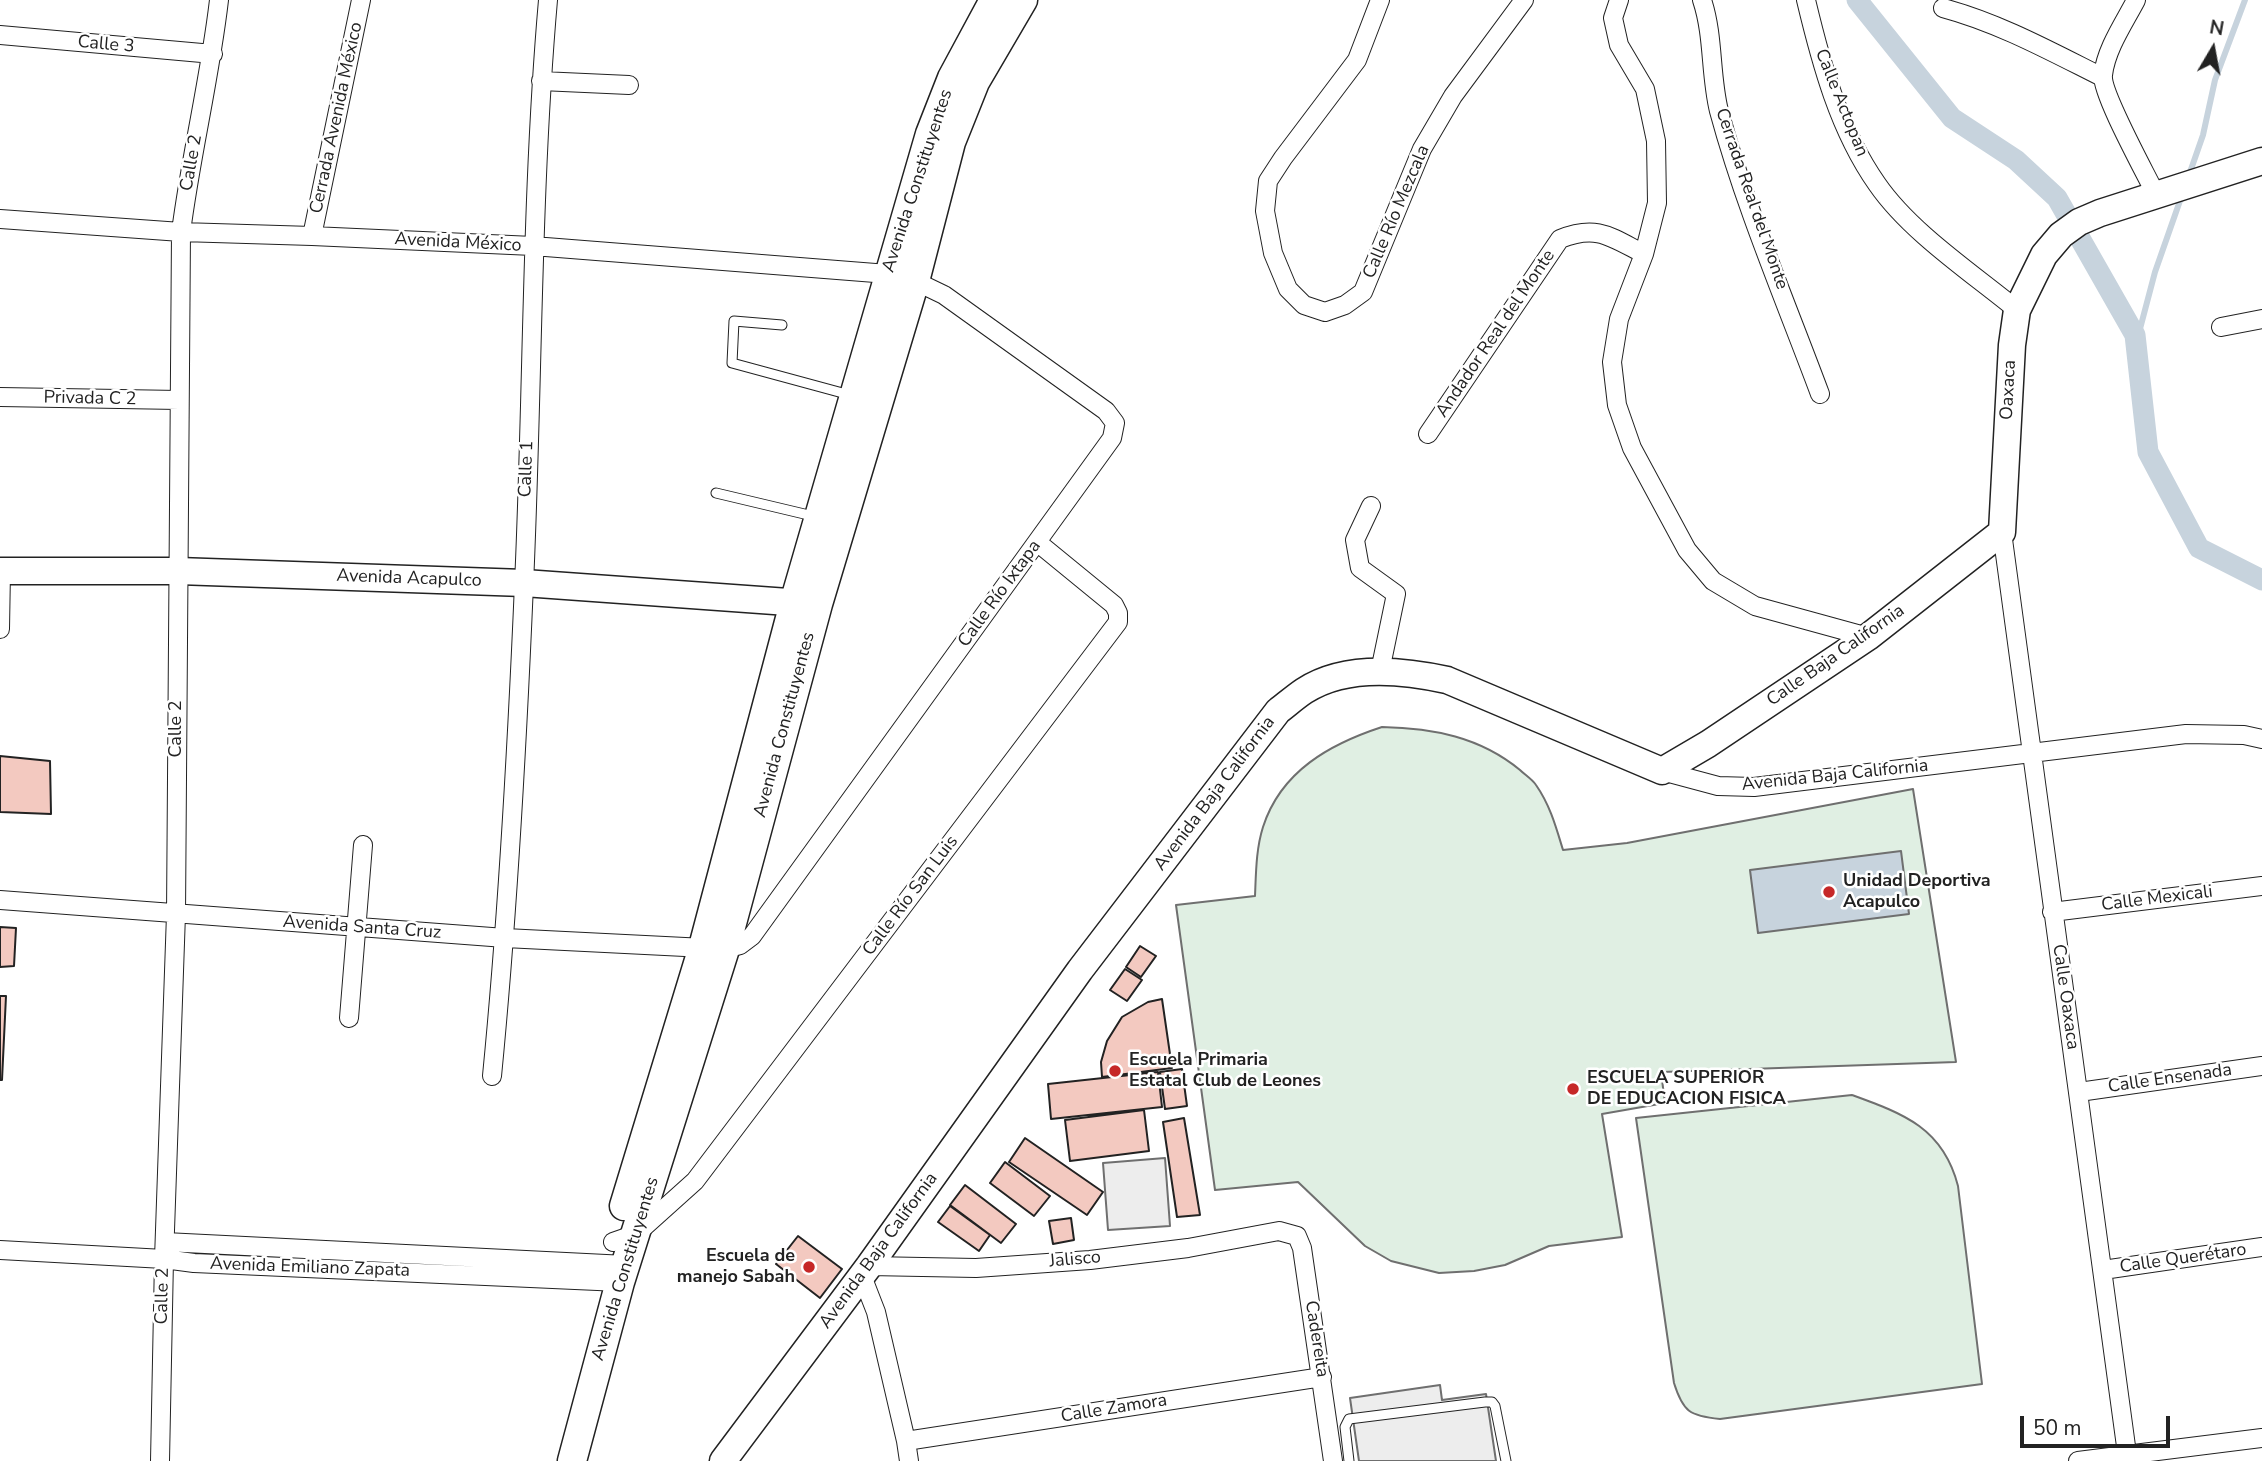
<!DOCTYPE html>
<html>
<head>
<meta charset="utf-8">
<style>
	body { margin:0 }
	#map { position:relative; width:2262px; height:1461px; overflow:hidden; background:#fff; font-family:"Nunito Sans",sans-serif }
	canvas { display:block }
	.north { position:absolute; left:2178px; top:14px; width:70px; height:70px; -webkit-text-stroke:5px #fff; paint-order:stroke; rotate:10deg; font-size:19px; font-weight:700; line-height:28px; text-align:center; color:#222 }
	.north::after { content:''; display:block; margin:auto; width:24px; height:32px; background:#222; clip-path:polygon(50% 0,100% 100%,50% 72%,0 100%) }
	.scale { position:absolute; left:2020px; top:1416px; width:150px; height:32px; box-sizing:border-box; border:4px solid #222; border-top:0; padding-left:9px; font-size:21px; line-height:24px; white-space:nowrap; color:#222; -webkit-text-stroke:5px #fff; paint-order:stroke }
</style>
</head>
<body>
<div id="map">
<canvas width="2262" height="1461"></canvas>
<div class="north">N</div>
<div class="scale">50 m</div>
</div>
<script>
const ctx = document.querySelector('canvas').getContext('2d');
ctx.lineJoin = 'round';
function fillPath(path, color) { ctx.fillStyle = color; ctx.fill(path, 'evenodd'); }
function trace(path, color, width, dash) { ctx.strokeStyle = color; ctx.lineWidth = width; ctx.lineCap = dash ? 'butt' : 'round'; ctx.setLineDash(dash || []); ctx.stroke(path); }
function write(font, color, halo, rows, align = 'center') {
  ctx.font = font + ' "Nunito Sans",sans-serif'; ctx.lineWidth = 5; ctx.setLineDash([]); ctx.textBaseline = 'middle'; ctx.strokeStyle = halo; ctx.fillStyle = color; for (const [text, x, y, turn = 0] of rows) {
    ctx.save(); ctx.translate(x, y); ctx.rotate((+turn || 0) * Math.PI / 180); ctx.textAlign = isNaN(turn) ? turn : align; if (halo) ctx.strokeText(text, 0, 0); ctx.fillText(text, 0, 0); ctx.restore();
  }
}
const green = new Path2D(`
	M1382,727C1433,728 1480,737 1520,770C1525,775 1532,779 1536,785C1550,805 1556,827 1563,850L1627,843L1913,789L1956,1062L1661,1072L1665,1103L1602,1114L1622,1237L1549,1246L1505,1265L1474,1271L1439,1273L1391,1261L1365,1246L1298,1182L1215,1190L1176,905L1255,896C1256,873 1256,849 1263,827C1281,771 1330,744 1382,727Z
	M1852,1095C1904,1114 1943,1128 1958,1186L1982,1384L1720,1419C1690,1416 1683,1412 1674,1383L1636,1118Z`);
fillPath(green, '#e0efe3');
trace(green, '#6f6f6f', 2);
const parking = new Path2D(`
	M1165,1158L1170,1226L1108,1230L1103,1163Z
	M1440,1385L1442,1400L1486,1394L1496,1461H1359L1350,1398Z`);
fillPath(parking, '#ededed');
trace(parking, '#6f6f6f', 2);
const water = new Path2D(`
	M1901,851L1909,914L1758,933L1750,870Z`);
fillPath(water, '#c7d3dd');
trace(water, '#6f6f6f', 2);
trace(new Path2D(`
	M2188,178L2203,135L2215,80L2245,0
	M2136,344L2155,272L2182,195`), '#c7d3dd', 6);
trace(new Path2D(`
	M1857,0L1952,118L2016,160L2057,198L2135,335L2148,452L2199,548L2262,580`), '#c7d3dd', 21);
const building = new Path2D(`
	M0,756L50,761L51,814L0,812Z
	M0,927L16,928L14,966L0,967Z
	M1140,946L1156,956L1141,977L1126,967Z
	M1125,969L1142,980L1127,1001L1110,990Z
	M0,996H6L2,1080H0Z
	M1162,999L1172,1068L1102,1077L1101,1062L1107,1041L1122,1017L1148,1002Z
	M1182,1069L1187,1106L1165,1109L1160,1072Z
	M1158,1072L1162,1107L1051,1119L1048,1084Z
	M1144,1110L1149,1151L1070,1161L1065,1120Z
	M1184,1118L1200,1215L1177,1217L1163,1122Z
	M1025,1138L1103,1192L1087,1215L1009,1162Z
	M1005,1162L1050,1196L1034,1216L990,1183Z
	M965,1185L1016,1224L1001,1243L950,1205Z
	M950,1206L990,1235L979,1251L938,1222Z
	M1071,1218L1074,1240L1053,1244L1049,1221Z
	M798,1236L842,1269L820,1298L776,1264Z`);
fillPath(building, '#f3c9c0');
trace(building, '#222', 2);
const lane = new Path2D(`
	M782,325L734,321L732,363L850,395
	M716,493L817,517
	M1349,1461L1345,1427L1349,1419L1485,1402H1492L1495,1406L1506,1461`);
const street = new Path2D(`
	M1380,0L1357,60L1283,158L1268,181L1265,211L1273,253L1288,289L1304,305L1325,312L1345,305L1363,292L1422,149L1453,96L1524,0
	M1619,0L1613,18L1619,45L1645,89L1656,141L1657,203L1644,254L1619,319L1612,362L1617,405L1632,448L1687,550L1713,581L1755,606L1868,637
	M1702,0C1714,36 1710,75 1719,111C1745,207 1785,300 1820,394
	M1806,0C1821,63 1839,130 1877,184C1910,232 1972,273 2017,310
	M2136,0C2124,23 2106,49 2103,75C2101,93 2146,174 2156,195
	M1943,8C1999,23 2050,51 2102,77
	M0,35L213,54
	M541,81L629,85
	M0,219L181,232L312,236L533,246L888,274L915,281L944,295L1106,411L1115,423L1112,438L752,936L740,945L725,949L505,938L0,900
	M312,236L361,0
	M2221,327L2262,319
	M0,397L179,400
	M1428,434L1560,239C1597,224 1611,237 1644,254
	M1371,506L1355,540L1360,568L1396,594L1380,671
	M2002,532L2128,1461
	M0,629L1,571
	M1662,771L1718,786L1754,787L2186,734L2244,735L2262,739
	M2052,912L2262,886
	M349,1018L363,845
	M492,1076C508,913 517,748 524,584C533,389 531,194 548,0
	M2079,1092L2262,1066
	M165,1242L626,1265
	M613,1242L636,1234L695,1181L1118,622V613L1114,605L1037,542
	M0,1250L164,1259L194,1263L620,1282
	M869,1266L976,1268L1090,1260L1188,1248L1279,1231L1297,1236L1302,1248L1333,1461
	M2103,1270L2262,1247
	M862,1276L876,1312L906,1441L909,1461
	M906,1441L1322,1377
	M160,1461L164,1259L176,914L181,232C191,154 210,78 219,0
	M2078,1461L2262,1438`);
const secondary = new Path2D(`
	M0,571H178L524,583L816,604
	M723,1461L869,1266L1080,970L1278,711C1286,705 1295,697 1304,691C1345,664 1402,670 1447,680L1662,771L1708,744L1868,637L2002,532L2012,345L2017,310L2044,255L2061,235L2079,222L2100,213L2262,161`);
const primary = new Path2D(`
	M624,1206L703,947L794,603L930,134L952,78L994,0
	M572,1461L620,1282L725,949L818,604L915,281L951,142L975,82L1023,0`);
trace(lane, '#222', 11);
trace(street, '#222', 20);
trace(secondary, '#222', 29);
trace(primary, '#222', 31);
trace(lane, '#fff', 9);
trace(street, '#fff', 18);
trace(secondary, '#fff', 26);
trace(primary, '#fff', 28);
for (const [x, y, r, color] of [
	[1829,892,7,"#c62828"],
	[1115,1071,7,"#c62828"],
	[1573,1089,7,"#c62828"],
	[809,1267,7,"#c62828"]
]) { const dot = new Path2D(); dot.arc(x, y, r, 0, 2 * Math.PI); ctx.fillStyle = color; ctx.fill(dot); trace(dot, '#fff', 2.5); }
write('18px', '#222', '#fff', [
	["Calle 3",106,45,5],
	["Calle Actopan",1841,103,68],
	["Cerrada Avenida México",337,118,-78],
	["Calle 2",192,163,-80],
	["Avenida Constituyentes",918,181,-72],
	["Cerrada Real del Monte",1751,199,71],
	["Calle Río Mezcala",1397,212,-67],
	["Avenida México",458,243,3],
	["Andador Real del Monte",1496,334,-56],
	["Oaxaca",2009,390,-87],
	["Privada C 2",90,399,1],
	["Calle 1",527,469,-88],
	["Avenida Acapulco",409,579,2],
	["Calle Río Ixtapa",1000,594,-54],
	["Calle Baja California",1836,656,-35],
	["Avenida Constituyentes",785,725,-75],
	["Calle 2",177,729,-90],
	["Avenida Baja California",1835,776,-6],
	["Avenida Baja California",1215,794,-53],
	["Calle Río San Luis",911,896,-53],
	["Calle Mexicali",2157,899,-7],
	["Avenida Santa Cruz",362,928,4],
	["Calle Oaxaca",2065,997,82],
	["Calle Ensenada",2170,1079,-8],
	["Avenida Baja California",879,1251,-54],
	["Calle Querétaro",2183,1259,-8],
	["Jalisco",1075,1260,-5],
	["Avenida Emiliano Zapata",310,1268,2],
	["Avenida Constituyentes",626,1269,-73],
	["Calle 2",163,1296,-89],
	["Cadereita",1316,1339,81],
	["Calle Zamora",1114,1409,-9]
]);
write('bold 18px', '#222', '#fff', [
	["Unidad Deportiva",1843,882],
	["Acapulco",1843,903],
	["Escuela Primaria",1129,1061],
	["Estatal Club de Leones",1129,1082],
	["ESCUELA SUPERIOR",1587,1079],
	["DE EDUCACION FISICA",1587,1100],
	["Escuela de",795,1257,"right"],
	["manejo Sabah",795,1278,"right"]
], 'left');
</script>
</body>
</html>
